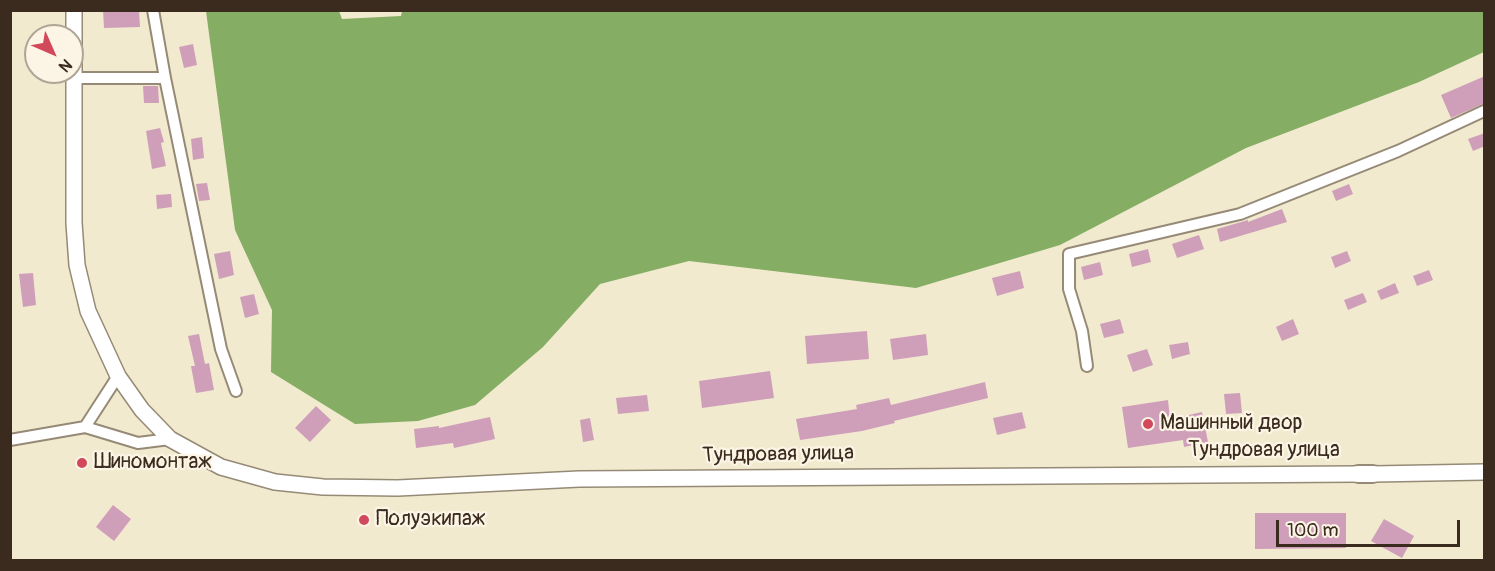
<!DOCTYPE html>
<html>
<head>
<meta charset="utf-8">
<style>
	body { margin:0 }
	#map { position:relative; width:1495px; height:571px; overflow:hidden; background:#f1eacf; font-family:Pangolin,sans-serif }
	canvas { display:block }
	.frame { position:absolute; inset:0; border:12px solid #3b2a1e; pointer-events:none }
	.north { position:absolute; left:24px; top:24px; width:60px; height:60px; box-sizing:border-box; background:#fcf5e5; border:2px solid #afa495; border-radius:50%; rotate:135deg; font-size:16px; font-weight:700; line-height:24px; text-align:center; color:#3b2a1e }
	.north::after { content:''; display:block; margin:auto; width:21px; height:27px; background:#d1495b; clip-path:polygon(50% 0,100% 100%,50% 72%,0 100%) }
	.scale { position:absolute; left:1276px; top:520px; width:184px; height:27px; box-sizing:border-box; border:3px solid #3b2a1e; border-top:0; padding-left:8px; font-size:18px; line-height:21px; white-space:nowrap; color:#3b2a1e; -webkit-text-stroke:4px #fcf5e5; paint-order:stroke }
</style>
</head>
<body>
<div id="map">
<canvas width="1495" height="571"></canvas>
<div class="frame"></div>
<div class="north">N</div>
<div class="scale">100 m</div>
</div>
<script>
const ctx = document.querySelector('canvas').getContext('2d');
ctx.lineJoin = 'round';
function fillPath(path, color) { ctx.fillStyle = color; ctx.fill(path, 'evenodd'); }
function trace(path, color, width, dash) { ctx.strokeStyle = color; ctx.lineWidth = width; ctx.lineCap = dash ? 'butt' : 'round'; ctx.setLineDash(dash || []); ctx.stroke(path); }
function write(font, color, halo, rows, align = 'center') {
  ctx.font = font + ' Pangolin,sans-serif'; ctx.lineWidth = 4.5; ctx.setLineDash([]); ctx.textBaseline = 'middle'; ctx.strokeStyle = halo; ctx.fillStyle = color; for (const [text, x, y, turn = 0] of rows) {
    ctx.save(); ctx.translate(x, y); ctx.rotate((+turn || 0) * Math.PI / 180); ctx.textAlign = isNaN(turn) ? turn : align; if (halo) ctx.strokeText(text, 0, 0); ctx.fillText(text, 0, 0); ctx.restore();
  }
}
fillPath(new Path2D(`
	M402,11L1484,10V52L1419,82L1246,148L1060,245L916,288L689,261L600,284L543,347L475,405L418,421L355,424L271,372L272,310L235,230L206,11H339L342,19L401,16Z`), '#85ad63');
fillPath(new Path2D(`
	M103,10H139L140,27L104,28Z
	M193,44L197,65L184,68L179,47Z
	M1485,76V103L1451,118L1441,95Z
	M143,86H158L159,103H144Z
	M160,128L164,142L161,143L166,166L152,169L146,131Z
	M1485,133V146L1473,151L1468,139Z
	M202,137L204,158L193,160L191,139Z
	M207,183L210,200L199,201L196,184Z
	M1349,184L1353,194L1336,201L1332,191Z
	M171,194L172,207L157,209L156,195Z
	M1282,209L1287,222L1220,242L1217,229L1248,220V222Z
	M1199,235L1204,249L1177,258L1172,244Z
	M1148,249L1151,262L1132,267L1129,254Z
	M230,251L234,275L219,279L214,254Z
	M1347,251L1351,261L1335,268L1331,257Z
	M1100,262L1103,275L1084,280L1081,267Z
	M1429,270L1433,280L1417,286L1413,276Z
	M1020,271L1024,288L997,296L992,278Z
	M33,273L36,305L23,307L19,274Z
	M1395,283L1399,293L1381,300L1377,291Z
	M1363,293L1367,302L1348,310L1344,300Z
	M254,294L259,314L245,318L240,297Z
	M1120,319L1124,333L1104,338L1100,324Z
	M1293,319L1299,334L1282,341L1276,327Z
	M867,331L869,359L807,364L805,336Z
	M199,334L205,364L209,363L214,390L196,393L191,366H195L188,336Z
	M926,334L928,355L893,360L890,339Z
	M1188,342L1190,354L1172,359L1169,345Z
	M1147,349L1153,365L1133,372L1127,355Z
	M770,371L774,398L702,408L699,381Z
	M985,382L988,398L894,421L895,423L862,431L800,440L796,419L857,409L856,405L889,398L891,405Z
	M1240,393L1242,413L1226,414L1224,394Z
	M647,395L649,411L618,414L616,398Z
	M1168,400L1170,419L1202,412L1208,442L1184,447L1183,440L1128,448L1122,407Z
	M316,406L331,420L310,442L295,428Z
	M1022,412L1026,428L997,435L993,418Z
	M490,417L495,439L454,448L453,443L416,448L414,429L439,426V428Z
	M590,418L594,440L583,442L580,420Z
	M113,505L131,519L114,541L96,527Z
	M1255,513H1346V548L1255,549Z
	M1384,519L1414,536L1402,558L1371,541Z`), '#cf9fba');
const street = new Path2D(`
	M153,10L165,78
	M73,78H165L221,349L236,391
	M1087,366L1082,331L1069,289V254L1240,214L1398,151L1484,111
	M85,427L118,376
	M10,440L85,427L138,443L170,439`);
const secondary = new Path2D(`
	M74,10V223L77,265L88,311L118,376L142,410L170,439L221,467L275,482L323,487L398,488L579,479L1358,474
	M1373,474L1484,472`);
const primary = new Path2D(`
	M1358,474H1373`);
trace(street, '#968a76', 14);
trace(secondary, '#968a76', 18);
trace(primary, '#968a76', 20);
trace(street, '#fff', 10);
trace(secondary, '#fff', 15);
trace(primary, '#fff', 16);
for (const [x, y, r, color] of [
	[1148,424,6,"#d1495b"],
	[82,463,6,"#d1495b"],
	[364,520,6,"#d1495b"]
]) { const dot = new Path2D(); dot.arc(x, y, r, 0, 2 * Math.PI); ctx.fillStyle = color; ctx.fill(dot); trace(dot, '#fcf5e5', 2); }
write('21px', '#3b2a1e', '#fcf5e5', [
	["Машинный двор",1160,424],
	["Шиномонтаж",94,463],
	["Полуэкипаж",376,520]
], 'left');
write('21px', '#3b2a1e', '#fcf5e5', [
	["Тундровая улица",1264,451],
	["Тундровая улица",778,455,-1]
]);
</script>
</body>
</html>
